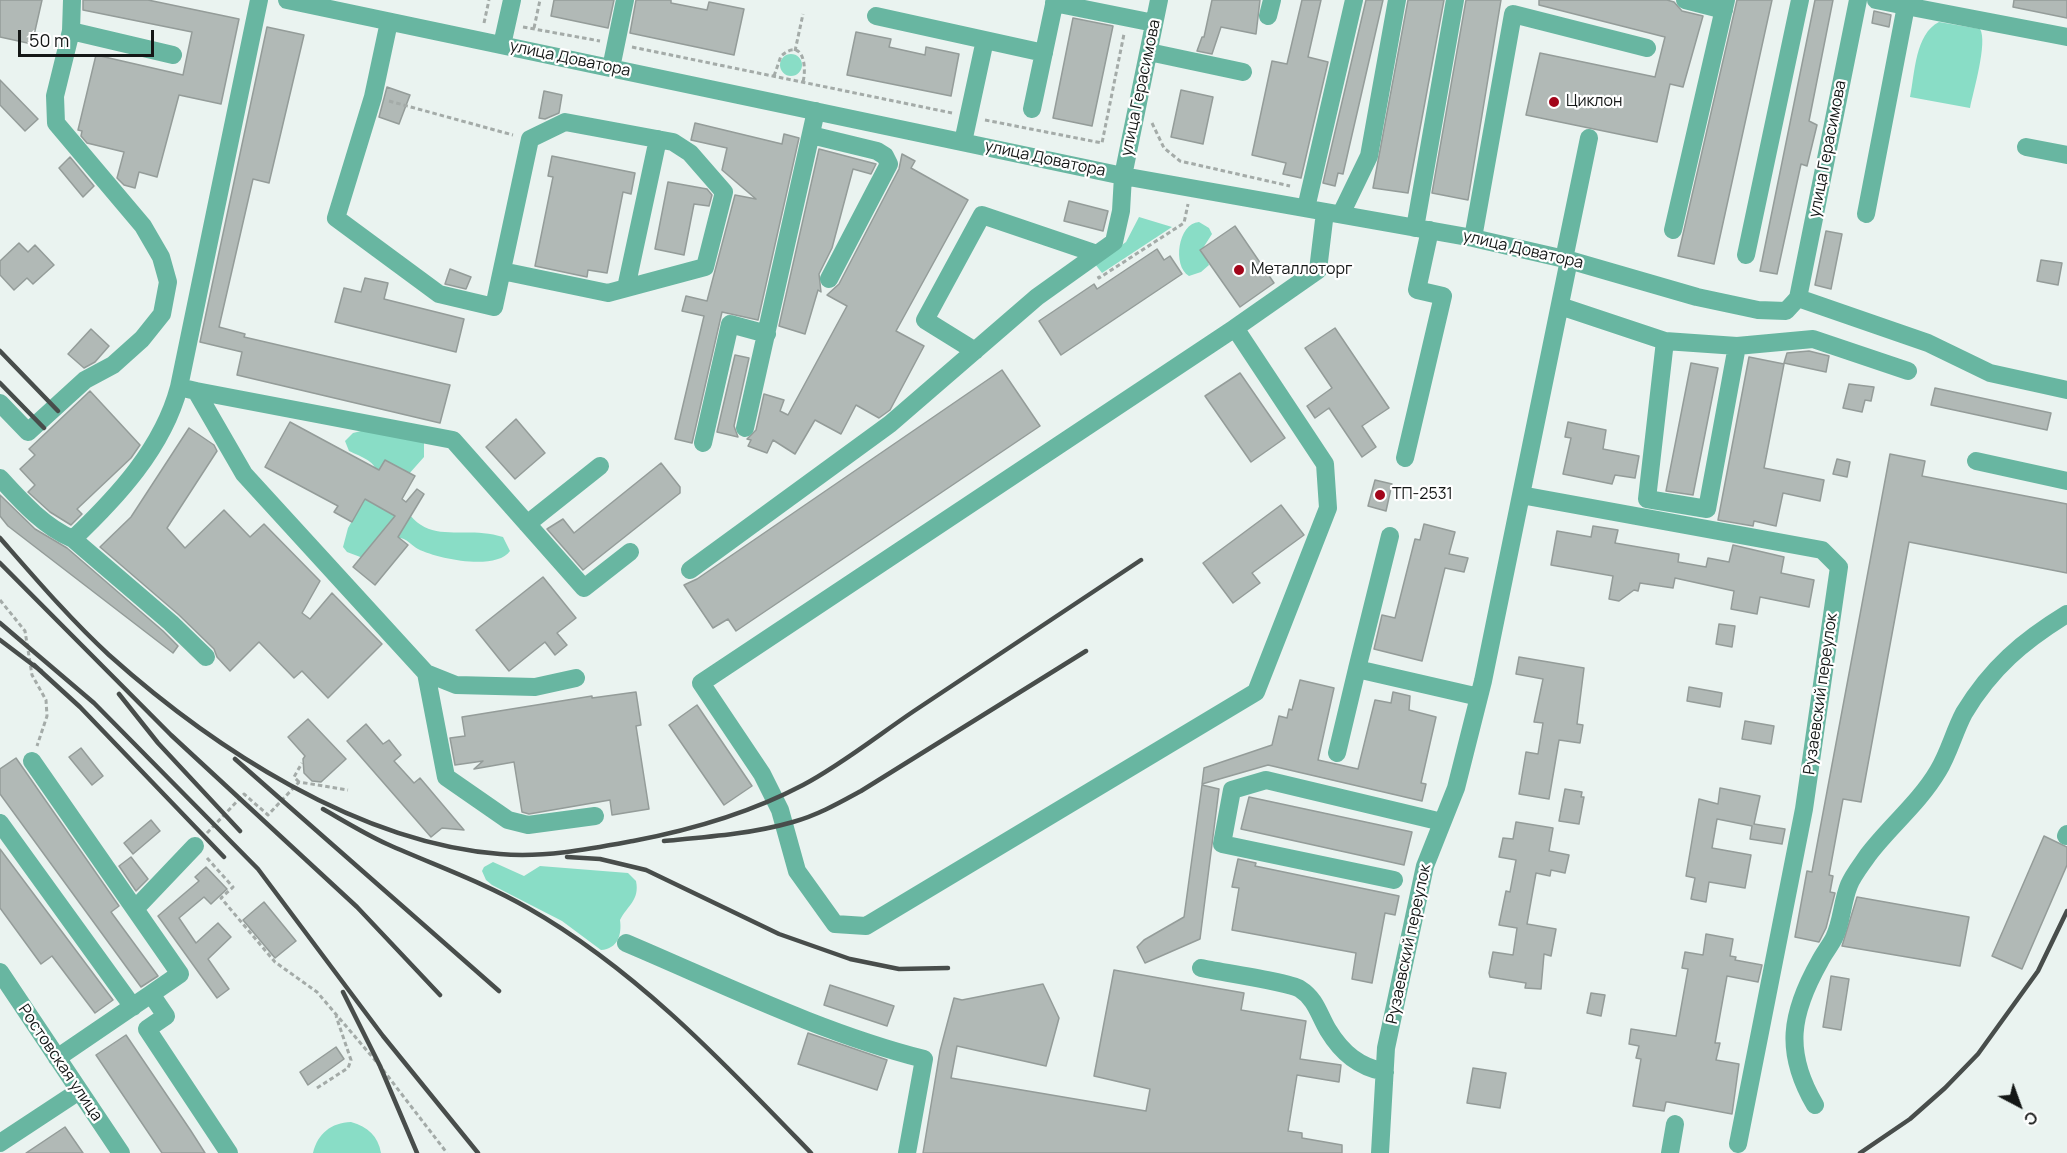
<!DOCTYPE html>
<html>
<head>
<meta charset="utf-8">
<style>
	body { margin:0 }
	#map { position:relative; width:2067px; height:1153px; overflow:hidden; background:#eaf3f0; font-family:Manrope,sans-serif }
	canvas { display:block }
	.north { position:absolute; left:1989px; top:1075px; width:60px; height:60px; -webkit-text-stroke:4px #fff; paint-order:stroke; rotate:139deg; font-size:16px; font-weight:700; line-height:24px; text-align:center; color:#141716 }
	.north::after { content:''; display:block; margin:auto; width:21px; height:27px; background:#141716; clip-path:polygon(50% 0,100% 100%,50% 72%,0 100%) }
	.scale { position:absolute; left:18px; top:30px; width:136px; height:27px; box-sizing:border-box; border:3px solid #141716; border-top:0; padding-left:8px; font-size:18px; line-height:21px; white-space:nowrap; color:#141716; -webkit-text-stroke:4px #fff; paint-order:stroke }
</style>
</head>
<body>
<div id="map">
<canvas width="2067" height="1153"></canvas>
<div class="north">С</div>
<div class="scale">50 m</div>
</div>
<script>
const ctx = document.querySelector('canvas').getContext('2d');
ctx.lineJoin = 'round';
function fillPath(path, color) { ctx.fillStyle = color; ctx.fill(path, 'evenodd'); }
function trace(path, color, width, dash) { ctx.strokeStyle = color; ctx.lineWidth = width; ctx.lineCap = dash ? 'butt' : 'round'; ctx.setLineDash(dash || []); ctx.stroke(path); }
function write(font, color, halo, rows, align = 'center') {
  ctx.font = font + ' Manrope,sans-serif'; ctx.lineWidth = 4.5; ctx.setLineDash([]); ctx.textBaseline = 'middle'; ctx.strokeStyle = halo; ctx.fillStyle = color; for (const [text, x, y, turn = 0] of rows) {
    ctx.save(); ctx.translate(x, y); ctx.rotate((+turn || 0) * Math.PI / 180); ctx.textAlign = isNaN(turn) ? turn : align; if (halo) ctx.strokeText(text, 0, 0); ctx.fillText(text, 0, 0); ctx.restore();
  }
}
fillPath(new Path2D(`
	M1939,22L1980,29C1988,42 1973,92 1970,108L1910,97C1915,73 1915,34 1939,22Z
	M780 65a11 11 0 1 1 22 0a11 11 0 1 1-22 0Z
	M1139,217L1172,227L1102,273L1095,264L1126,242Z
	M1199,222L1209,228L1212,234L1203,248L1209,265L1201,272L1189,276C1172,266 1178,223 1199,222Z
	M373,428L424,443V457L408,475L398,493C421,552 459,523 503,537L510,551C496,571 438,559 418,549C410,545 405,535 394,539C384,542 372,552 363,558L347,552L343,547L348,528L377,477C378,461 361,457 349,451L345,441L353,433Z
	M493,862L524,876L540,866L628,873L636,881C640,900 627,906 620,920C622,934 618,949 601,950L562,921L492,885L486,880L482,871L484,867Z
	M351,1122C368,1127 378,1136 381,1153H313C318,1133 331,1123 351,1122Z`), '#89ddc6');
const building = new Path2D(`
	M0,0H42L32,44L0,37Z
	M83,0H148L239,19L221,104L179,95L157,177L139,172L135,188L124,185L117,178L124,152L87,143L81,136L82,131L78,130L96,55L183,75L192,32L83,10Z
	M554,0H614L608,28L551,16Z
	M636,0H671V3L707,10L709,2L744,9L734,55L630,33Z
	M1212,0H1260L1256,34L1221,27L1212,54L1197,51L1202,37H1204Z
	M1302,0H1321L1308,57L1328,62L1301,178L1283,174L1286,163L1252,155L1272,61L1287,64Z
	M1366,0H1383L1343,174L1338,173L1335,186L1323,183Z
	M1408,0H1444L1408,193L1373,188Z
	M1466,0H1501L1468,200L1432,193Z
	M1539,0H1667L1674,2L1682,11L1703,16L1683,87L1670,84L1657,142L1526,115L1540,53L1655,77L1665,37L1539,5Z
	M1737,0H1772L1714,264L1678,256Z
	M1815,0H1833L1809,121L1817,125L1807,166L1801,164L1777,274L1760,271Z
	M2014,0H2067V18L2013,7Z
	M1874,11L1891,15L1889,27L1872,23Z
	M1073,18L1113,26L1092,126L1053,118Z
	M267,27L304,35L269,183L253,179L219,327L245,334L244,337L450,385L440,423L237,375L242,352L200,342Z
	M856,32L891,39L889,47L925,55L926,47L959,54L951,96L847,75Z
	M0,80L38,119L25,131L0,105Z
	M387,87L410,95L399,124L379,117Z
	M1181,90L1213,97L1203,144L1171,137Z
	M544,91L562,95L559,113L545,119L539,118Z
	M695,123L782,144L784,134L799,138L758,320L722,312L692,443L675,439L704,316L682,311L686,296L707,301L735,195L756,199L722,170L727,148L691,140Z
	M819,149L876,164L871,174L853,169L832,248L819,274L821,292L818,290L805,334L779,326Z
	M902,154L915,161L911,168L968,200L896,331L924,346L890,410L879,418L856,405L841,434L815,420L795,454L773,440L767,453L748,446L751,440L747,439L756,430L764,394L784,400L780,411L788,415L847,306L827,295L839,284L899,169Z
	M552,156L635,173L631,194L623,192L607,273L588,270L587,277L535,266L553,177L548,176Z
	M70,157L94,186L83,197L59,168Z
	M668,182L707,189L712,195L709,206L694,204L684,255L655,249Z
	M1069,201L1108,211L1103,231L1064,221Z
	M1235,226L1274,283L1240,307L1200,250Z
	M1826,231L1842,234L1831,289L1815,285Z
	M19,243L28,252L35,245L54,265L33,284L27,278L14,290L0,275V261Z
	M1157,249L1164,260L1170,256L1182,274L1061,355L1039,321L1094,284L1097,289Z
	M2041,260L2062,263L2058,285L2037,281Z
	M450,269L471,277L466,289L445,284Z
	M365,278L388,283L384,299L464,319L456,352L335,322L344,288L361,292Z
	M1335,328L1389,408L1362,426L1376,447L1362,457L1329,408L1315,418L1307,406L1332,388L1305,348Z
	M91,329L109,346L95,362L84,368L68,354Z
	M1809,351L1829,356L1826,372L1784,363L1787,353Z
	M735,355L749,358L734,426L738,437L717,432Z
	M1749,357L1784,364L1764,468L1824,480L1820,501L1783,493L1776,526L1754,521L1753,526L1718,520Z
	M1691,363L1718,368L1693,495L1666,491Z
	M1002,370L1040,426L736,631L728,619L713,628L684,585L697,579Z
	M1240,373L1285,438L1251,462L1205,396Z
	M1849,384L1874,387L1871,401L1865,400L1862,412L1843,408Z
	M1935,388L2051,413L2047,430L1931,405Z
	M90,391L140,445L131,458L77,509L82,514L71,525L50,512L28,492L35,485L20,469L35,455L29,449Z
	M516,419L545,453L515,479L486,447Z
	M290,422L379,470L385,460L415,476L402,499L406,502L417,489L424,494L398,537L408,545L375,585L353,567L395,516L365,499L352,522L334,512L338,506L265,467Z
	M1568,422L1606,430L1603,449L1639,456L1635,478L1615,475L1612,484L1563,474L1571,438L1565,437Z
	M189,428L214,445L217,451L167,528L185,548L224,510L250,537L264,524L320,581L302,613L310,619L332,593L382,644L328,698L302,671L294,678L259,642L230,671L217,657L214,649L179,615L100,547L131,517Z
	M1890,454L1925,461L1922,476L2067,504V573L1909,542L1861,802L1843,799L1829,875L1833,876L1830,892L1835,893L1826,928L1819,942L1795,937L1807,871L1812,872Z
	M1837,459L1850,462L1847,477L1833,474Z
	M661,463L680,487V493L583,570L547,529L563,519L574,533Z
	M1375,480L1392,484L1386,511L1368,506Z
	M0,495L35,529L67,548L163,631L178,646L173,653L8,526L0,516Z
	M1281,505L1304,535L1252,573L1260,583L1233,603L1203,563Z
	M1424,524L1455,532L1449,554L1468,558L1464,572L1445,568L1422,661L1374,649L1382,615L1395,618L1415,539L1420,540Z
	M1593,526L1618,530L1615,543L1679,554L1678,562L1706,567L1708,558L1729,562L1733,545L1784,557L1781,573L1814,580L1809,607L1760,597L1757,614L1731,609L1734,591L1675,578L1673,588L1640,583L1638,591L1634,590L1619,601L1609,599L1613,576L1551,565L1557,531L1591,537Z
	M543,577L576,618L557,633L567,645L555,655L545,642L509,671L476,630Z
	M1719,624L1735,626L1732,647L1716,644Z
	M1519,657L1584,668L1577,724L1583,725L1580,743L1559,740L1549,799L1519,794L1526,752L1538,754L1543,723L1534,722L1543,679L1516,674Z
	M1300,680L1334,688L1318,760L1358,769L1375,700L1391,703L1393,692L1410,696L1409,710L1436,717L1421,783L1426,784L1422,801L1268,765L1202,784L1204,768L1272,745L1279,716L1287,718L1289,709L1292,710Z
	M1689,687L1722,693L1720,707L1687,701Z
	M636,692L641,725L636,726L649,809L612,815L610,800L529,814L522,812L514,762L474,769L483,761L455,765L450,738L465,736L462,717L592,696V698Z
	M697,705L752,786L724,805L669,725Z
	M308,719L346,759L321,782L312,781L304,773L303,759L305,756L288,737Z
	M1745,721L1774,726L1771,744L1742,739Z
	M366,724L383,744L389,740L401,755L394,761L414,783L420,778L464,830L442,828L431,837L347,741Z
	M81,748L103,776L92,785L69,757Z
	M16,758L119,906L111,912L158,976L141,987L0,794V769Z
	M1202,785L1219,789L1200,939L1145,963L1137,947L1144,940L1184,917Z
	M1720,788L1760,796L1754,824L1785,829L1782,844L1750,839L1752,826L1717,819L1712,848L1751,855L1745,888L1709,882L1706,902L1691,899L1695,878L1686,876L1699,799L1718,804Z
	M1565,789L1582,792L1581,797H1584L1579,824L1559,821Z
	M1249,797L1412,832L1404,865L1241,829Z
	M151,820L160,831L133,854L124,843Z
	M1516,822L1553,828L1549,851L1569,855L1565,873L1551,870L1550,876L1536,873L1527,924L1556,929L1551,956L1544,954L1541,989L1525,988L1526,983L1490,977L1489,973L1493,952L1513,955L1517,928L1499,925L1506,891L1510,892L1516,860L1499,857L1503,838L1513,839Z
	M2044,836L2067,847V865L2022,969L1992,956Z
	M0,849L113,1000L95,1013L52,956L41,964L0,908Z
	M131,857L148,879L136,891L119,866Z
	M1238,859L1256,863L1255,866L1399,896L1395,915L1385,913L1372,983L1352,979L1356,953L1232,930L1239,888L1232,887Z
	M206,867L227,889L211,904L204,897L179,918L196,943L218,923L231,937L208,959L229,989L217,998L158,916L199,881L195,877Z
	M1857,897L1969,917L1960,966L1842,946Z
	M264,902L296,941L275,958L243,920Z
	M1706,934L1733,939L1730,956L1736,957L1735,960L1762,965L1758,982L1727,976L1715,1043H1720L1716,1060L1739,1064L1732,1114L1668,1102H1666L1664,1111L1633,1106L1641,1059L1636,1058L1639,1046L1629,1044L1631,1029L1676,1036L1688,969L1682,968L1685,952L1703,955Z
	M1114,970L1244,993L1241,1010L1306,1021L1300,1059L1341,1065L1339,1082L1297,1075L1288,1131L1302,1133V1138L1342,1145V1153H923L940,1051L954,998L962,1000L1043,984L1059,1018L1046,1066L957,1046L951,1078L1146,1111L1150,1089L1094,1076Z
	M1831,976L1849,979L1841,1030L1823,1027Z
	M830,985L894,1006L887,1026L824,1005Z
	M1591,993L1605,995L1601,1016L1587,1013Z
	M808,1033L887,1060L877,1090L798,1064Z
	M126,1035L191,1131L205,1153H162L96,1055Z
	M336,1047L344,1059L308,1085L300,1072Z
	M1473,1068L1506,1073L1500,1108L1467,1103Z
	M65,1127L83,1153H26Z`);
fillPath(building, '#b1b9b6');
trace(building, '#949c99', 1.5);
trace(new Path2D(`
	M484,23L489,0
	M523,27L600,41
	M534,28L540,0
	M632,47L952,113
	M795,51L803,14
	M774,76L781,56C803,37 807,66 803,82
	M389,101L513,135
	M985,120L1102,143L1124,34
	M1152,123L1164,148L1180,161L1290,186
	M1098,276L1099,278L1184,223L1188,204
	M0,600L25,631L32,675L46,700L47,716L37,746
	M299,782L294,777L302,763
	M207,833L244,794L268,815L299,782L348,790
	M207,858L233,887L221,898L275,962L317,992L380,1066L447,1153
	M317,1088L348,1068L351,1060L336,1016`), '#a4aba8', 3, [4.5, 3]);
trace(new Path2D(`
	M72,0L71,31L173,55
	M259,0L179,387L196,391L244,474L426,673L446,777L508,820L528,825L595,816
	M287,0L1123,176L1473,238L1569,260L1697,297L1758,310L1786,311L1798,298
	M1685,0L1724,10
	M1054,3L1154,23
	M1906,6L2067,37
	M876,16L1044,53
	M1268,16L1272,0
	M389,22L373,97L336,218L439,294L494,307L530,139L565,122L673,142L690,153L724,192L705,267L608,293L502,271
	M502,45L512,0
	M1149,52L1243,72
	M611,68L625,0
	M1032,109L1055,0
	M811,135L877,151L885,156L889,164L829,279
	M963,142L985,40
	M2026,147L2067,155
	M1306,208L1354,0
	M1341,214L1369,156L1397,0
	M1866,214L1906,6L1876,0
	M1415,228L1455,0
	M1673,230L1726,0
	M1473,238L1513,14L1647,48
	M1746,255L1800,0
	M1564,259L1589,138
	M626,288L658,139
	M1798,298L1858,0
	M1798,298L1928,343L1990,373L2067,390
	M1560,306L1665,341L1647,499L1707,509L1737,346L1813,339L1908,371
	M1235,328L701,683L762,774L780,810L797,871L835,924L866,926L1256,692L1328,508L1325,464L1235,328L1318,270L1325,212
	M1665,341L1737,346
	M975,351L925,320L982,215L1097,254
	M196,391L453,440L584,588L630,552
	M0,403L28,432L85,380L113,365L142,339L162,314L168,282L161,257L143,226L56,123L55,96L71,31
	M745,428L816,111
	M703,443L730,324L767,334
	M1405,458L1443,296L1417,290L1430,230
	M1976,461L2067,481
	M0,478C21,501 44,527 73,539C117,497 163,448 179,387
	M1521,495L1822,550L1839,567L1804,809L1738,1144
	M527,524L600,466
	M1390,536L1357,669L1479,697
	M73,539L171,623L206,657
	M690,570L890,424L1037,297L1114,242L1121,211L1123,176L1159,0
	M426,673L456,685L535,687L576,678
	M1337,753L1357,669
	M32,761L180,974L151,994
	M0,823L133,1007
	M2066,836L2067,834
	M1394,880L1222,844L1232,790L1266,780L1442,822
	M135,909L195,846
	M626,943C723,984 821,1033 924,1059L907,1153
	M1201,968C1219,972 1289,982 1300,989C1316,999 1319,1015 1328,1030C1342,1053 1359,1067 1385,1072
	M0,972L121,1153
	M57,1058L151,994L166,1016L147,1029L229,1153
	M1815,1105C1784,1052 1790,1014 1820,961C1824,953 1830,946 1834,938C1842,922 1842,902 1849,885C1853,875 1862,864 1868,855C1890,826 1919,803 1938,771C1949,753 1954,732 1964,713C1991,668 2023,641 2067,614
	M0,1143L79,1091
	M1380,1153L1386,1048L1425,866L1456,788L1483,681L1569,260
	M1670,1153L1675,1124`), '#68b6a1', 18);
trace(new Path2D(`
	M0,351L58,411
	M0,383L44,428
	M0,538C35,578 70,619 109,655C213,748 358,843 500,854C544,858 590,849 633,841C691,830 750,813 803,785C841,765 877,736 914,711C989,661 1065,611 1141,560
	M0,563L171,735L357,907L440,995
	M0,623L94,703L258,869L383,1036L478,1153
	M0,640L41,671
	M34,665L80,707L224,857
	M119,694L158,743L240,831
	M235,759L499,991
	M323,809C344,821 365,834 387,844C434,865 483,882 528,908C637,970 725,1064 811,1153
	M664,841C707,837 751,834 793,822C818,815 839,803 861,791L1086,651
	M567,857L600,859L646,870L779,934L850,959L899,969L948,968
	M343,992L380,1066L417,1153
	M1860,1153L1910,1119L1945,1088L1978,1054L2038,971L2067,911`), '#484d4b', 4.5);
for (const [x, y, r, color] of [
	[1554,102,6,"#a2051a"],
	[1239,270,6,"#a2051a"],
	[1380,495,6,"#a2051a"]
]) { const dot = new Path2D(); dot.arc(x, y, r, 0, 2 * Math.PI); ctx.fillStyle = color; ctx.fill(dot); trace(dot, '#fff', 2); }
write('16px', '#141716', '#fff', [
	["улица Доватора",570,59,12],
	["улица Герасимова",1141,88,-78],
	["улица Герасимова",1828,149,-79],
	["улица Доватора",1045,159,12],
	["улица Доватора",1523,250,13],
	["Рузаевский переулок",1821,694,-82],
	["Рузаевский переулок",1409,944,-78],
	["Ростовская улица",60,1063,56]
]);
write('16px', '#141716', '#fff', [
	["Циклон",1566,102],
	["Металлоторг",1251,270],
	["ТП-2531",1392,495]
], 'left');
</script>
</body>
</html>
